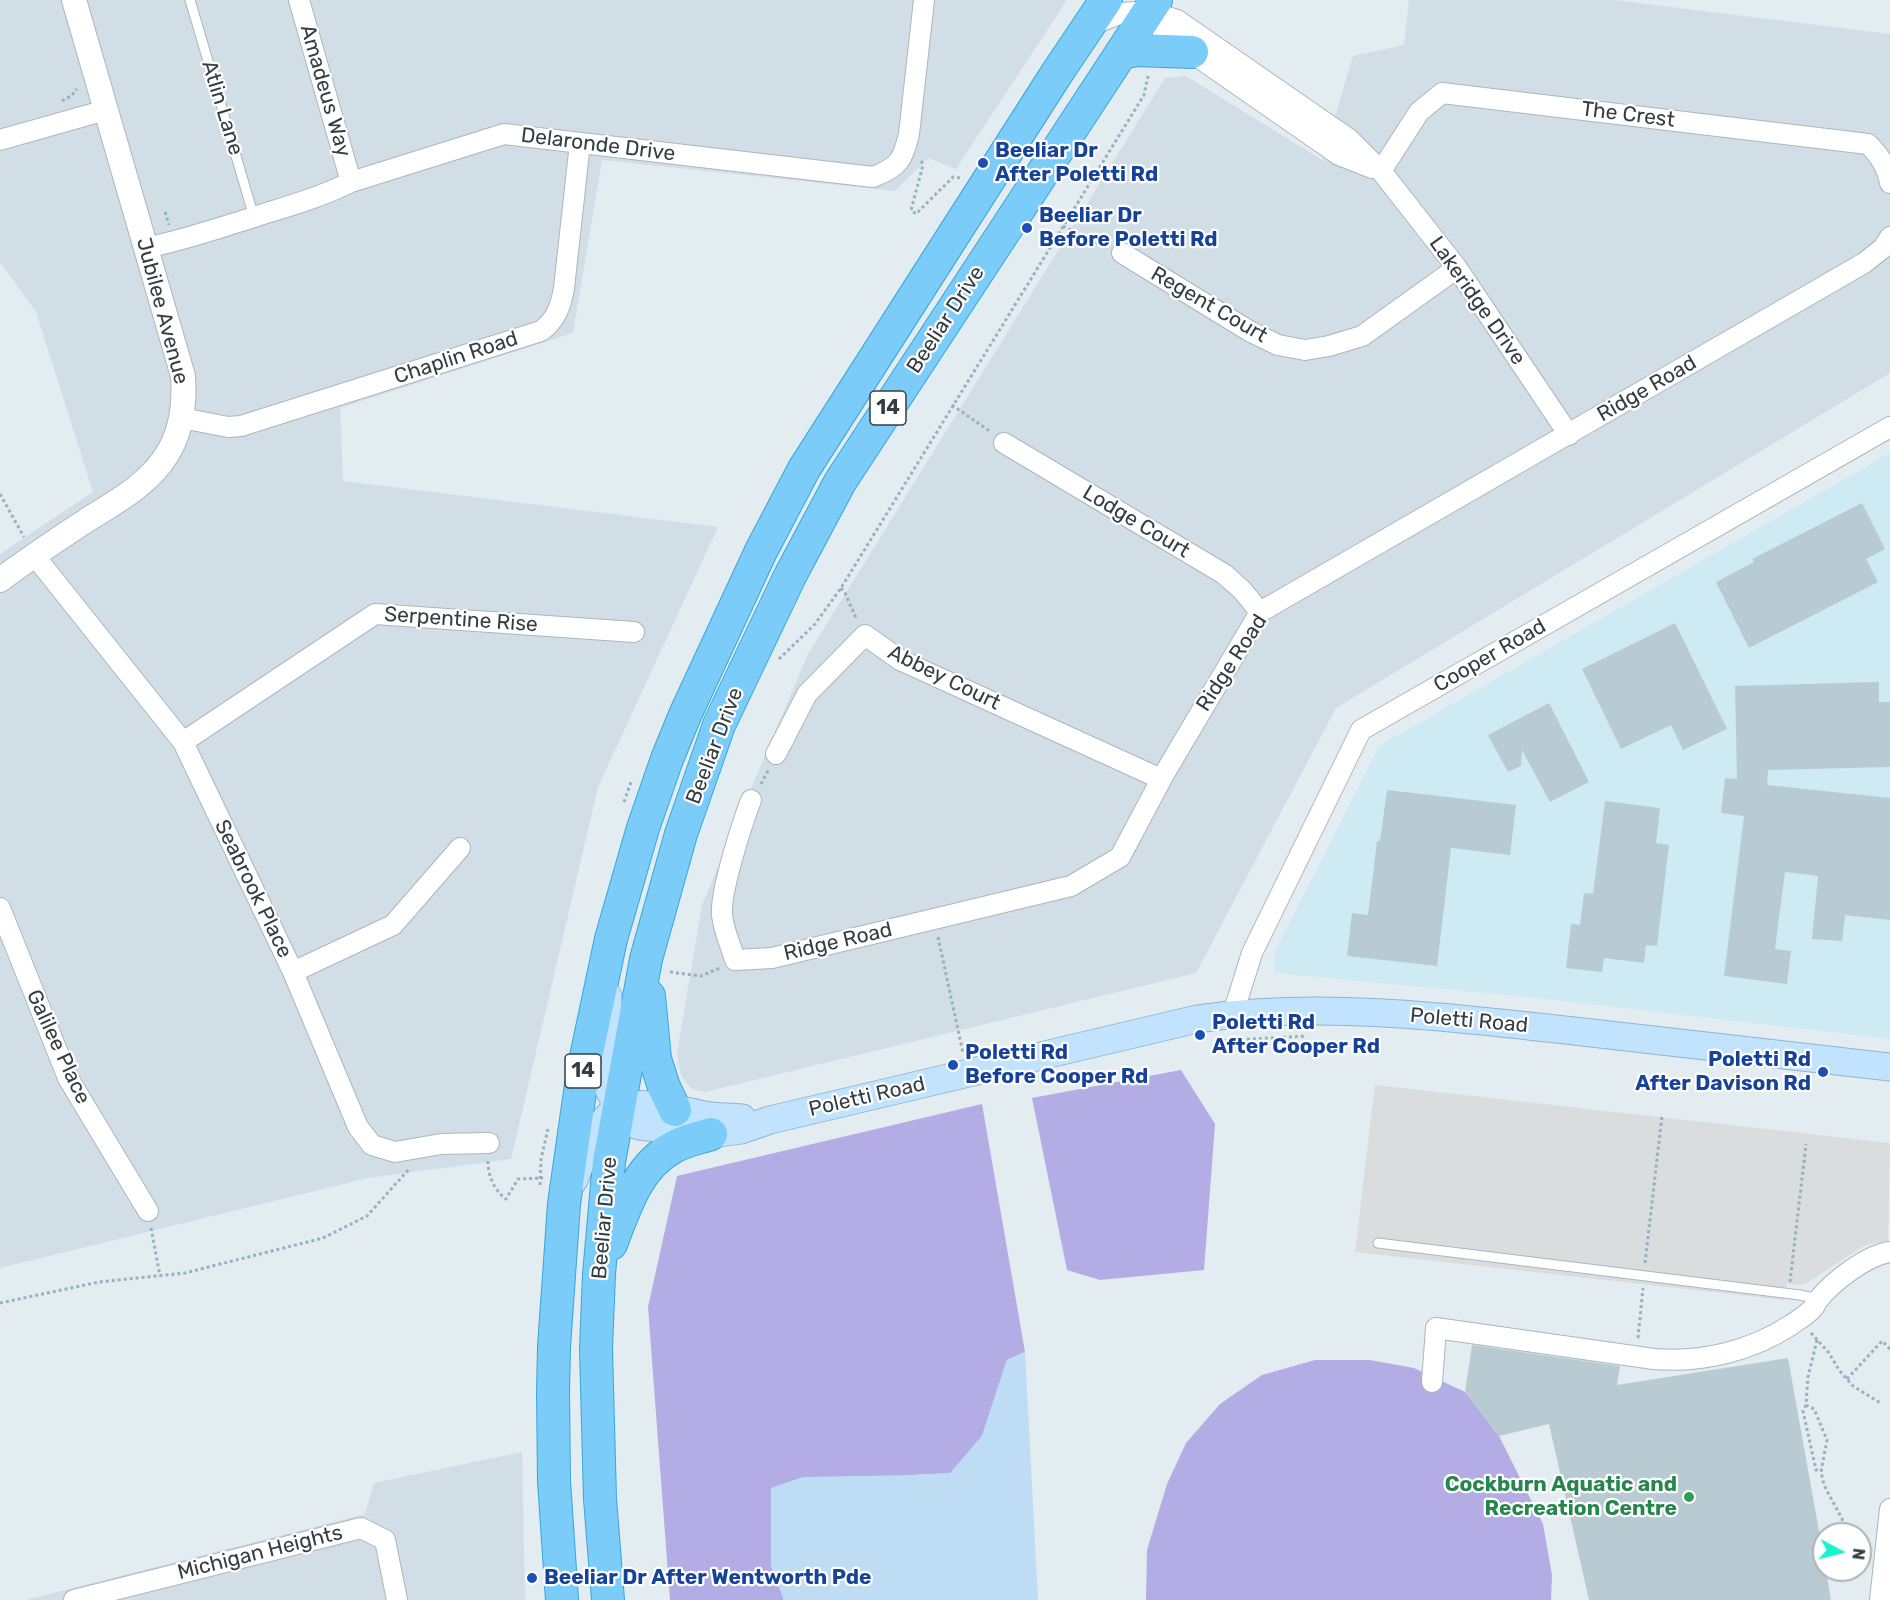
<!DOCTYPE html>
<html>
<head>
<meta charset="utf-8">
<style>
	body { margin:0 }
	#map { position:relative; width:1890px; height:1600px; overflow:hidden; background:#e3ecf1; font-family:Rubik,sans-serif }
	canvas { display:block }
	.north { position:absolute; left:1812px; top:1522px; width:60px; height:60px; box-sizing:border-box; background:#fff; border:2px solid #aeb2b3; border-radius:50%; rotate:97deg; font-size:16px; font-weight:700; line-height:24px; text-align:center; color:#343e42 }
	.north::after { content:''; display:block; margin:auto; width:21px; height:27px; background:#18f3cc; clip-path:polygon(50% 0,100% 100%,50% 72%,0 100%) }
</style>
</head>
<body>
<div id="map">
<canvas width="1890" height="1600"></canvas>
<div class="north">N</div>
</div>
<script>
const ctx = document.querySelector('canvas').getContext('2d');
ctx.lineJoin = 'round';
function fillPath(path, color) { ctx.fillStyle = color; ctx.fill(path, 'evenodd'); }
function trace(path, color, width, dash) { ctx.strokeStyle = color; ctx.lineWidth = width; ctx.lineCap = dash ? 'butt' : 'round'; ctx.setLineDash(dash || []); ctx.stroke(path); }
function write(font, color, halo, rows, align = 'center') {
  ctx.font = font + ' Rubik,sans-serif'; ctx.lineWidth = 4.5; ctx.setLineDash([]); ctx.textBaseline = 'middle'; ctx.strokeStyle = halo; ctx.fillStyle = color; for (const [text, x, y, turn = 0] of rows) {
    ctx.save(); ctx.translate(x, y); ctx.rotate((+turn || 0) * Math.PI / 180); ctx.textAlign = isNaN(turn) ? turn : align; if (halo) ctx.strokeText(text, 0, 0); ctx.fillText(text, 0, 0); ctx.restore();
  }
}
fillPath(new Path2D(`
	M0,0H1067L956,169L928,158L895,191L602,160L573,333L340,408L343,481L718,527L598,787L511,1159L368,1178L0,1268V554L93,492L36,312L0,262Z
	M1409,0H1614L1890,34V373L1336,708L1196,973L705,1092L692,1089L681,1076L677,1054L702,905L808,654L1165,78L1186,76L1322,160L1353,56L1404,45Z
	M522,1452L525,1600H26L365,1514L374,1483Z`), '#d1dee5');
fillPath(new Path2D(`
	M1890,453V1039L1529,997L1275,973L1274,954L1379,746Z`), '#ceeaf3');
fillPath(new Path2D(`
	M1181,1070L1215,1124L1204,1270L1100,1280L1067,1270L1032,1098Z
	M982,1104L1025,1352L1007,1360L982,1436L951,1473L913,1475L771,1565L784,1600H670L648,1307L677,1176Z
	M1315,1360H1370L1414,1368L1465,1392L1499,1436L1543,1524L1552,1575L1551,1600H1146L1147,1550L1167,1484L1186,1443L1220,1404L1262,1375Z`), '#b3ace5');
fillPath(new Path2D(`
	M1025,1352L1038,1600H784L771,1565V1488L803,1477L913,1475L950,1473L982,1436L1007,1360Z`), '#bfdcf5');
fillPath(new Path2D(`
	M1375,1085L1890,1143L1888,1241L1865,1245L1804,1285L1787,1284L1784,1300L1355,1252Z`), '#d9ddde');
fillPath(new Path2D(`
	M1862,503L1885,549L1866,559L1878,582L1749,648L1716,582L1754,562L1752,559Z
	M1675,623L1727,729L1683,750L1671,725L1621,749L1582,669Z
	M1879,682V702H1890V767L1768,770L1767,785L1890,798V920L1845,915L1842,941L1812,939L1818,876L1785,872L1775,949L1791,951L1787,984L1724,976L1744,816L1721,813L1725,778L1737,779L1735,686Z
	M1549,703L1589,782L1550,802L1522,750L1521,766L1508,772L1488,735Z
	M1387,790L1516,805L1510,855L1451,848L1437,966L1347,956L1352,913L1368,915L1377,841H1380Z
	M1605,801L1660,808L1656,843L1669,845L1657,946L1646,945L1644,963L1604,958L1602,972L1566,968L1571,924L1580,925L1584,893L1593,894Z
	M1472,1345L1620,1366L1617,1385L1788,1358L1824,1559V1570H1826L1831,1600H1589L1549,1424L1499,1436L1465,1392Z`), '#b9cbd2');
const service = new Path2D(`
	M190,0L254,217
	M1378,1243L1800,1295L1819,1299`);
const minor = new Path2D(`
	M299,0L351,182
	M1147,8L1166,35L1339,155L1372,168
	M1089,26L1122,13L1149,11L1177,20L1349,139L1381,171L1457,268L1569,435
	M0,140L106,110
	M1381,171L1419,112L1442,93L1868,144C1879,155 1887,166 1890,183
	M145,248C181,241 216,229 251,218C285,207 319,198 351,182L504,134L873,177C899,167 903,160 909,134L924,0
	M1122,253L1251,332L1278,345L1305,350L1329,346L1362,336L1457,268
	M182,418L228,427L241,426L541,331C556,320 561,306 564,288L580,143
	M1004,443L1224,574L1242,590L1260,612
	M34,555L183,742L293,972L358,1127L372,1145L395,1152L441,1144L489,1143
	M183,742L375,614L634,632
	M776,754L807,694L865,635L900,660L1161,779
	M751,800C742,824 720,891 722,915C723,929 731,946 735,960L772,958L1071,886L1120,857L1163,776L1260,612L1864,263L1883,248L1890,237
	M0,908L68,1078L148,1211
	M293,972L393,925L460,848
	M1233,1014L1252,953L1361,730L1890,427
	M1432,1382L1436,1328L1654,1359C1702,1363 1751,1351 1791,1325C1798,1320 1807,1315 1813,1308C1815,1306 1816,1303 1818,1300C1832,1282 1867,1255 1890,1252
	M74,1600L361,1528L385,1540L397,1600
	M1880,1600L1890,1509`);
const tertiary = new Path2D(`
	M0,580C27,560 55,541 84,522C112,504 147,486 166,456C182,432 185,405 183,376L74,0`);
const secondary = new Path2D(`
	M608,996L609,1090L624,1119L639,1126L711,1134L741,1130L770,1120L1197,1019C1320,1001 1451,1017 1574,1031C1679,1043 1785,1055 1890,1067
	M574,1180C582,1159 597,1120 617,1109C640,1097 685,1112 710,1116C720,1117 731,1117 742,1118`);
const trunk = new Path2D(`
	M1121,53L1137,50L1192,52
	M649,996L655,1059L664,1087L675,1110
	M611,1244C625,1208 637,1167 672,1148C683,1141 699,1138 711,1134
	M562,1600L554,1481L553,1392L554,1347L564,1204L583,1071L611,939L643,828L667,759L685,715L761,551L804,469L1057,73L1106,0
	M608,1600L600,1499L596,1349L599,1274L609,1162L646,959L681,834L719,725L790,576L840,482L1156,0`);
trace(service, '#a9b7bf', 11);
trace(minor, '#a9b7bf', 22);
trace(tertiary, '#a9b7bf', 26);
trace(secondary, '#92b5cd', 29);
trace(trunk, '#36a7d8', 34);
trace(new Path2D(`
	M62,101L71,96L77,89
	M921,161L923,164L922,169L911,210L916,214L953,177L961,178
	M165,212L169,225
	M1063,226L1106,248
	M952,405L991,432
	M0,494L24,537
	M841,588L845,593L857,620
	M779,659L815,624L841,588L1144,95L1148,76
	M761,784L769,769
	M624,802L631,782
	M938,937L963,1053
	M670,972L701,976L720,968
	M1217,1041L1307,1036
	M488,1161C488,1176 494,1190 506,1199L518,1179L543,1178
	M540,1185L541,1159L548,1129
	M151,1228L160,1276
	M1645,1263L1662,1116
	M1790,1282L1806,1144
	M0,1303L99,1282L185,1273L323,1238L367,1216L409,1169
	M1811,1333L1829,1353L1839,1370L1853,1386L1882,1404
	M1638,1338L1643,1288
	M1817,1340L1808,1377L1806,1405L1814,1409L1827,1440L1821,1472L1824,1485L1850,1534
	M1847,1379L1882,1341L1890,1349
	M1806,1405L1803,1411L1816,1470L1821,1469`), '#98b1bd', 3, [3, 3]);
trace(service, '#fff', 9);
trace(minor, '#fff', 20);
trace(tertiary, '#fff', 24);
trace(secondary, '#c1e3fd', 27);
trace(trunk, '#7cccfa', 32);
for (const [x, y, r, color] of [
	[983,163,6,"#1a4fb4"],
	[1027,228,6,"#1a4fb4"],
	[1200,1035,6,"#1a4fb4"],
	[953,1065,6,"#1a4fb4"],
	[1823,1072,6,"#1a4fb4"],
	[1689,1497,6,"#2e9e5b"],
	[532,1578,6,"#1a4fb4"]
]) { const dot = new Path2D(); dot.arc(x, y, r, 0, 2 * Math.PI); ctx.fillStyle = color; ctx.fill(dot); trace(dot, '#fff', 2); }
for (const [x, y, w] of [
	[888,408,36],
	[583,1071,36]
]) { const box = new Path2D(); box.roundRect(x - w / 2, y - 17, w, 34, 4.5); ctx.fillStyle = '#fff'; ctx.fill(box); trace(box, '#343e42', 1.5); }
write('bold 20px', '#343e42', null, [
	["14",888,408],
	["14",583,1071]
]);
write('21px', '#343e42', '#fff', [
	["Amadeus Way",325,91,74],
	["Atlin Lane",222,108,73],
	["The Crest",1628,115,7],
	["Delaronde Drive",598,145,7],
	["Lakeridge Drive",1477,301,55],
	["Regent Court",1209,305,30],
	["Jubilee Avenue",162,311,75],
	["Beeliar Drive",946,320,-57],
	["Chaplin Road",456,358,-18],
	["Ridge Road",1647,389,-30],
	["Lodge Court",1136,522,31],
	["Serpentine Rise",461,620,4],
	["Cooper Road",1490,656,-30],
	["Ridge Road",1232,663,-57],
	["Abbey Court",944,678,26],
	["Beeliar Drive",715,746,-69],
	["Seabrook Place",253,889,64],
	["Ridge Road",838,942,-13],
	["Poletti Road",1469,1021,5],
	["Galilee Place",58,1047,65],
	["Poletti Road",867,1097,-13],
	["Beeliar Drive",605,1218,-85],
	["Michigan Heights",260,1553,-14]
]);
write('bold 21px', '#164399', '#fff', [
	["Beeliar Dr",995,151],
	["After Poletti Rd",995,175],
	["Beeliar Dr",1039,216],
	["Before Poletti Rd",1039,240],
	["Poletti Rd",1212,1023],
	["After Cooper Rd",1212,1047],
	["Poletti Rd",965,1053],
	["Before Cooper Rd",965,1077],
	["Poletti Rd",1811,1060,"right"],
	["After Davison Rd",1811,1084,"right"],
	["Beeliar Dr After Wentworth Pde",544,1578]
], 'left');
write('bold 21px', '#27864d', '#fff', [
	["Cockburn Aquatic and",1677,1485],
	["Recreation Centre",1677,1509]
], 'right');
</script>
</body>
</html>
